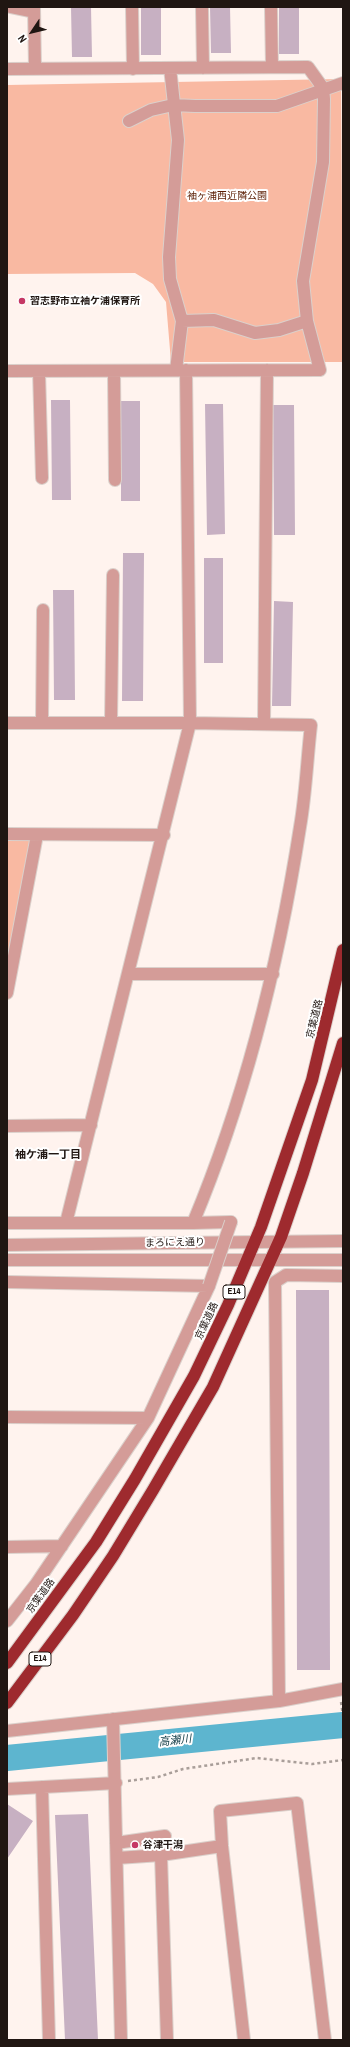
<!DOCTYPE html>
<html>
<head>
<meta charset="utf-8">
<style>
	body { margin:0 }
	#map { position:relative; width:350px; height:2047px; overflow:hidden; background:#fff3ee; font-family:"Archivo Narrow",sans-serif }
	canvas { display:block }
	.frame { position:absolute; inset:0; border:8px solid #201612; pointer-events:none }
	.north { position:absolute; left:12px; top:12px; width:40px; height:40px; -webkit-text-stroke:3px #fff; paint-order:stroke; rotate:235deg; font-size:11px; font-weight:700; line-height:16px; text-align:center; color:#201612 }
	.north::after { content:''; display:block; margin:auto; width:14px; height:18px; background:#201612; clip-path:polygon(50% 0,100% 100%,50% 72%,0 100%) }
</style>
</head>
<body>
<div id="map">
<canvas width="350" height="2047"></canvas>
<div class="frame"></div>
<div class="north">N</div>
</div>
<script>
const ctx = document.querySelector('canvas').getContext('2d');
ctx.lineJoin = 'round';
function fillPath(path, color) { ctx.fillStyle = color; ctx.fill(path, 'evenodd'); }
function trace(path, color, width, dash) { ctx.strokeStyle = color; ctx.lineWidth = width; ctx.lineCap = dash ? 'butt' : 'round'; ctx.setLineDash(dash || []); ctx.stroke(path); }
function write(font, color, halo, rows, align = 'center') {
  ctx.font = font + ' "Archivo Narrow","Noto Sans JP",sans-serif'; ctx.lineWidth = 4; ctx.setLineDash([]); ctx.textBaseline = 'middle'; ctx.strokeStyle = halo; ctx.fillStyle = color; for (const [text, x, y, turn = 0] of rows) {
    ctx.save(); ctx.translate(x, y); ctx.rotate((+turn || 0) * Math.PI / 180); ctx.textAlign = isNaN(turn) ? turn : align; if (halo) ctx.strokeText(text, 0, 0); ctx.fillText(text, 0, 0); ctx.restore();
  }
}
fillPath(new Path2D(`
	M341,79L343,362H171L166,302L153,284L135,273L7,274V85Z
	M7,841H32L7,965Z`), '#f9b9a2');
trace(new Path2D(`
	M7,1758L343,1725`), '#5db5cf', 26);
fillPath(new Path2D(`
	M71,7H91L92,57H72Z
	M141,7H161V55H141Z
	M210,7H230L231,53H211Z
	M279,7H299V54H279Z
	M51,400H70L71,500H52Z
	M121,401H140V501H121Z
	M205,404H223L225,534L207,535Z
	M273,405H294L295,535H274Z
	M123,553H144L143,701H122Z
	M204,558H223V663H204Z
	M53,590H74L75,700H54Z
	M274,601L293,602L291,706H272Z
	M296,1290H329L330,1670H297Z
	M7,1804L33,1821L7,1859Z
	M88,1814L98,2040H65L55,1815Z`), '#c7b0c2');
const minor = new Path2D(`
	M10,7L34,12
	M34,7L35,69
	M132,7L133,69
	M202,7L203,68
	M271,7L272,67
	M170,68L178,140L169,257L170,279L182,321L176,370
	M7,69L308,67L323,88L324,99L323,162L303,281L307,321L320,370L7,371
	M129,121L151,110L173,105L195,106H277L343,83
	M182,321L214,320L255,333L279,330L307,321
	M39,371L42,478
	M114,371L115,480
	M7,723H190L311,725C307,759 306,793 300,827C279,962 246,1096 193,1223H7
	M42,723L43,610
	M111,723L113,575
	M264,724L267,370
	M7,834L164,835
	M128,974H273
	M7,993L37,835
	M7,1126L91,1125
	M66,1223L190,723L186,370
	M193,1223L231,1222
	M7,1245L343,1241
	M7,1260H343
	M7,1282L209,1286L148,1418L36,1584L7,1621
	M7,1417L148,1418
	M7,1547L62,1546
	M279,1701L275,1282L286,1275L343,1276
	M113,1719L121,2040
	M7,1731L279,1701L343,1689
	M42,1787L49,2040
	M7,1789L116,1783
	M116,1843L165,1836
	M161,1855L167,2040
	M117,1858L161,1855L222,1846
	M244,2040L222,1846L220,1811L297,1803L325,2040`);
const highway = new Path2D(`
	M7,1663L96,1542L135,1479L194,1376L228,1305L261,1227L312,1080L343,950
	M7,1703L73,1615L113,1556L153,1490L213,1387L281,1237L303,1173L343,1043`);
trace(minor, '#dbd0cb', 14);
trace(highway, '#dbd0cb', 14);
trace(new Path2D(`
	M341,1702L343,1716
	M128,1781L158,1777L183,1769L257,1758L312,1764L343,1760`), '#a99e99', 2.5, [3, 3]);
trace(minor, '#d49c98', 12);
trace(highway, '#9e2a2e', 12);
const minorBridge = new Path2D(`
	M209,1286L231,1222`);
trace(minorBridge, '#dbd0cb', 14, []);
trace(minorBridge, '#d49c98', 12);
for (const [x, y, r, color] of [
	[22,301,4,"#c53764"],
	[135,1845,4,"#c53764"]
]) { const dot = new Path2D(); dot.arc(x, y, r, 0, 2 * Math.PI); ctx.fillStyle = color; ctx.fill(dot); trace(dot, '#fff', 1.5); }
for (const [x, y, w] of [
	[234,1292,22],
	[40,1659,22]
]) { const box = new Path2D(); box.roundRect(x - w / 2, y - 7, w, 14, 3); ctx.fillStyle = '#fff'; ctx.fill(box); trace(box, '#201612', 1); }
write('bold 9px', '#201612', null, [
	["E14",234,1292],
	["E14",40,1659]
]);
write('10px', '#5c1e04', '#fff', [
	["袖ヶ浦西近隣公園",227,196]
]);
write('bold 10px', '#201612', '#fff', [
	["習志野市立袖ケ浦保育所",30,301],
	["谷津干潟",143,1845]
], 'left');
write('10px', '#201612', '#fff', [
	["京葉道路",315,1019,-76],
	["まろにえ通り",175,1243,-1],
	["京葉道路",207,1321,-65],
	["京葉道路",41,1596,-54]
]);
write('bold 11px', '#201612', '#fff', [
	["袖ケ浦一丁目",48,1155]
]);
write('italic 11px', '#0f3944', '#fff', [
	["高瀬川",175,1741,-6]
]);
</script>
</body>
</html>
